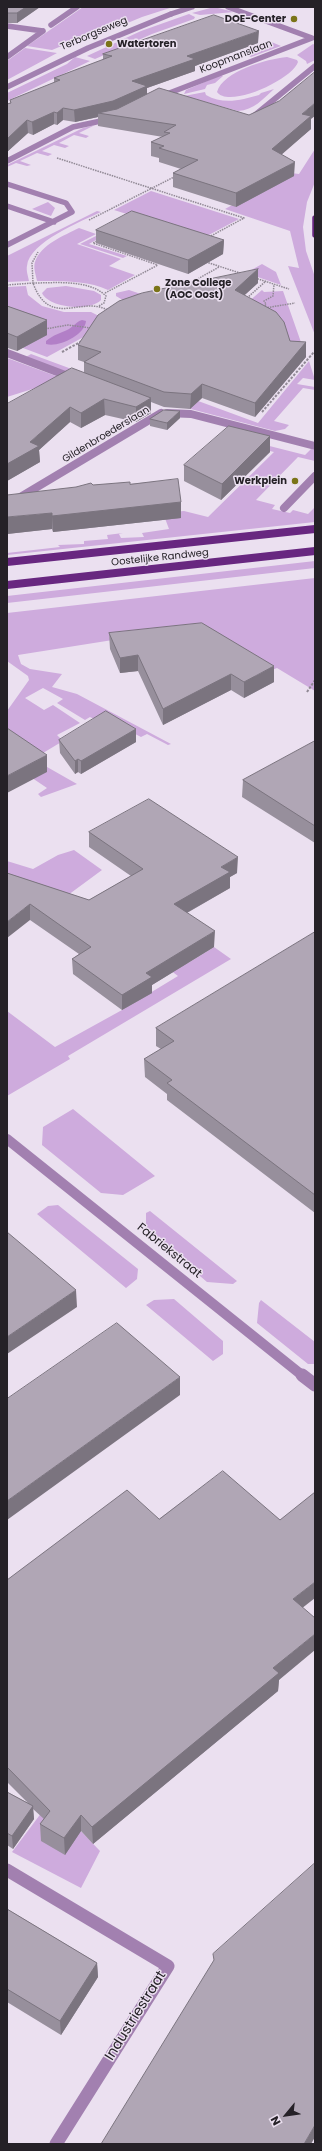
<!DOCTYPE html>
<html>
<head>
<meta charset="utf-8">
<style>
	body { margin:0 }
	#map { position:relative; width:322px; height:2151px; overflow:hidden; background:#ebe0f0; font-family:Poppins,sans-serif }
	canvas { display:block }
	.frame { position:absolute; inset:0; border:8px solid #252127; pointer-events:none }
	.north { position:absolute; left:266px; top:2095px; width:40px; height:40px; -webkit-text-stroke:3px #ebe0f0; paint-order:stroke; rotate:241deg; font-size:11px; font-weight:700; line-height:16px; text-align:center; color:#252127 }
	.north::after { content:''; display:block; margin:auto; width:14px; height:18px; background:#252127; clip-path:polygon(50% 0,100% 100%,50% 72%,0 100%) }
</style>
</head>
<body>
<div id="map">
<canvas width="322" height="2151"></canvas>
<div class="frame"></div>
<div class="north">N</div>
</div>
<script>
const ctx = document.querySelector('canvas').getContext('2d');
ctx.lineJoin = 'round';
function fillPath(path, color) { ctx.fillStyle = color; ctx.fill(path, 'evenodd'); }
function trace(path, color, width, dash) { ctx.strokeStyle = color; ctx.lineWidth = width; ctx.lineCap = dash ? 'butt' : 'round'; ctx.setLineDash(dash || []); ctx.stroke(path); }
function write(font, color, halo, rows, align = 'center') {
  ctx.font = font + ' Poppins,sans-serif'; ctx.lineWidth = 3; ctx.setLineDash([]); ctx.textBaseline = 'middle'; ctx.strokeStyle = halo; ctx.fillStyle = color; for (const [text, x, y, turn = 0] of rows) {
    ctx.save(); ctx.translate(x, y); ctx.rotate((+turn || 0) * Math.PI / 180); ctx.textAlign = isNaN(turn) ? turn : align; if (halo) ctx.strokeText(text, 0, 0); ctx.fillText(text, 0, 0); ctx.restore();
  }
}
fillPath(new Path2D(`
	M83,7H168L170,8L142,17L82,42L76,40L52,50L27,46Z
	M214,7L234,12L200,15L192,13Z
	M189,14L195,17L194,19L152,34L95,59L87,56L141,31Z
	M269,41L281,46L251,57L249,56L256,53L246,49Z
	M313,44L315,45V60L307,64L306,61L297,55Z
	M25,48L57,53L7,80V61Z
	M75,57L90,61L7,101V93L67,64Z
	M287,57L297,60L298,62C293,79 229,109 217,92C223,71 267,59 287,57Z
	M221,75L223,76L215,83L207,85L205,89L184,94L186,90Z
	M274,89C263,99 254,110 238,111L184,96L205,92L206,95C223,105 242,100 259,95L261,93Z
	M95,125L79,133L89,136L86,138L74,135L59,143L69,146L65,148L54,145L42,151L52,154L48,156L37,153L20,161L31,165L27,166L16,163L7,167V165L83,128Z
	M315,149V182L307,202L303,227L306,251L315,277V335L288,266L299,268L290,231L225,209L291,173L299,174Z
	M151,191L239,219L203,238L114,210Z
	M48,202L55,208L51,216L32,209Z
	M97,211L101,212C82,221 29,242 27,266C26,270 28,276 29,281L7,282V256Z
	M79,228L96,234L77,244L121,259L109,266L135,275L108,290C87,280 60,281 37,281C36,275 33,268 35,262C40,245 65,235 79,228Z
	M98,235L101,237L89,244L127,256L123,258L80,244Z
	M262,264L276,272L281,285L246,273Z
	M26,286L28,295L42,306L64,312H91L111,322L47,357L23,348L7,317V287Z
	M66,286L94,291L101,295V300C90,312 49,308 42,293L47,288Z
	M129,290L144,295L126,302L116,296V293Z
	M262,290L264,292L283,291L303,348H286L240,309Z
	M31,354L77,371L67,372L26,357Z
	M7,358L64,379L7,397Z
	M309,361L315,380L303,378L297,384L315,387V390L303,388L274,421L289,425L285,429L275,431L183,407L190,398L258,423Z
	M234,437L305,455L311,449L315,450V461L298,457L256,500L275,505L272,509L290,513L293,510L308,514L315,507V522L7,555V553L60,547L58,545L84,544V541L108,539L107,535L123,533L119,534L121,538L144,537L142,533L169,529L163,513L184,511L208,517L274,452L229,441Z
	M315,561V568L7,603V596Z
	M315,578V691L277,668L264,673L119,639L18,655L21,664L30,669L62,674L52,687L77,694L171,744L168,745L147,734L141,737L104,718L98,721L90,717L85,720L57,703L63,699L43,688L25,698L44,710L53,705L80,723L57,735L63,741L33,759L77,784L41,797L38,794L47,788L7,761V711L29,680L28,676L7,661V613Z
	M74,850L102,870L64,898L7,879V861L33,869L58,855Z
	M214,947L231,959L68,1056L70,1059L7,1096V1011L55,1047L122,1010L178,976L170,970L185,961L188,963Z
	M73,1109L155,1176L123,1195L101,1193L42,1145L43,1127Z
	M58,1205L138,1269L137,1279L126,1288L37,1214L48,1206Z
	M150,1211L237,1281L233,1284L207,1282L146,1230V1213Z
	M174,1299L223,1341V1354L213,1361L146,1305L154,1300Z
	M261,1300L315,1342V1364H308L257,1323L259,1303Z
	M51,1800L100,1851L81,1888L12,1852Z`), '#ceabdd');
fillPath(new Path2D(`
	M82,320L86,321C85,335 58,348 46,344V341C53,335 61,333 69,329C74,326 76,322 82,320Z`), '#b27fc7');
trace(new Path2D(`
	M57,158L244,218L209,237
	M89,220L176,176
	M99,240L93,243L158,265
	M206,262L243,274
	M255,278L289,289
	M7,285L33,283L32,263L38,252
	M187,285L219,267
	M105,293L158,265
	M247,298L266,281
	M99,306L104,303L106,296C89,279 55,283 33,283C50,330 83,294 109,311
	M264,308L266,304L264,301L273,296L274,284
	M265,308L295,303
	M45,329L68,325L91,328`), '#918995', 1.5, [1.5, 1]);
trace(new Path2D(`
	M62,352L82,341
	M262,412L314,352
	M307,692L315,680`), '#918995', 2, [2.5, 1.5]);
trace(new Path2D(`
	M7,87L88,48L171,14`), '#a280b0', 5.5);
trace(new Path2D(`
	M167,413L191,414L315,446
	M284,508L315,476`), '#a280b0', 8);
trace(new Path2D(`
	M171,14L192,7
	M51,25L77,7
	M7,26L43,31
	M7,57L43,31
	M159,97L312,38L228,7
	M255,115L315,66
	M7,161L73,127L110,119
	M7,184L66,203L72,212L7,245
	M7,206L54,222`), '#a280b0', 5.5);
trace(new Path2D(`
	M7,353L73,378
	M7,505L161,413`), '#a280b0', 8);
trace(new Path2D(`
	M7,1139L303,1376`), '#a280b0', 10);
trace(new Path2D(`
	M302,1375L315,1385
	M7,1870L168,1966L56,2144`), '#a280b0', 13);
trace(new Path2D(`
	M315,218V235`), '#682780', 5.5);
trace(new Path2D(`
	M7,562L315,529
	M7,585L315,551`), '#682780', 8);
fillPath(new Path2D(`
	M7,7H40L17,23H7L8,30L7,31Z
	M258,43L195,66V71L147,88V94L249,115L311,119V129L281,154L294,176L236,207L173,187V173L181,169L159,162V158L151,156V142L163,137L98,126V117L75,122L63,120L57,125L54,124L33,135L28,133L7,152V104L54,83V78L103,60V54Z
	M96,230L224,240L223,254L188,274L96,243Z
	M258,269V283L244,295L290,341L306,342V357L255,417L202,398L190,409L164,407L151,402V413L136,422L105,415L81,428L70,422L39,450L40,462L7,481L84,372V362L78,360V345Z
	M7,306L47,320V335L17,351L8,348H7Z
	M180,418L167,430L150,426V419Z
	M270,436V452L221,500L184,481V465Z
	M130,484L181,502V518L53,532L52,529L7,534L93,485Z
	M109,633L274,682L244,698L231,690L163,725L138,671L120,673L110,649Z
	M136,729V742L81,774L78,772L75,774L60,753L59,740Z
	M315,741V843L242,797L243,780Z
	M89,832L237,873L230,877V888L187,913L214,947L152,985V993L122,1010L73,974L72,959L79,954L30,920L7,873L89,900L131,876L89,847Z
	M315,932V1213L167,1100V1094L145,1077L144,1059L161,1049L156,1046V1028Z
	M159,1519L303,1607L279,1680L278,1691L93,1844L81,1831L65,1855L41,1841L40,1824L44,1819L33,1809L34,1819L13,1849L7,1845V1792L28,1803L7,1782V1580Z
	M7,1909L97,1963L98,1977L61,2035L7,2002Z`), '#978f9c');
fillPath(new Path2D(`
	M26,7H40L17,23V13Z
	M259,31L258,43L195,66V71L147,88V98L114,114L98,113V117L75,122L74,110L132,81L187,56Z
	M315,103V116L311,119V129L272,163V149L302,114Z
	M63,108V120L57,125V113Z
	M54,112V124L33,135L32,122Z
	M27,120L28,133L7,152V139Z
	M295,162L294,176L236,207V193Z
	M224,240L223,254L188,274V260Z
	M258,269V283L235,304V290Z
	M47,320V335L17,351V337Z
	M7,333H8V348H7Z
	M306,342V357L255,417V403Z
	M202,384V398L190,409L191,394Z
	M151,398V413L136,422V407Z
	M104,399L105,415L81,428V413Z
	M70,407V422L39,450L40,462L7,481V464L30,442Z
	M180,411V418L167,430V423Z
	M270,436V452L221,500L222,484Z
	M181,502V518L53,532L52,516Z
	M52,513V529L7,534V517Z
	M138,655V671L120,673V658Z
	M274,666V682L244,698V682Z
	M231,674V690L163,725V709Z
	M136,729V742L81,774V761Z
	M47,755V772L7,793V776Z
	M78,759V772L75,774V761Z
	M238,857L237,873L230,877V888L174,920V904L221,867Z
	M30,904V920L7,938V922Z
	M215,931L214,947L152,985V993L122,1010V995L146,973Z
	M76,1290L77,1307L7,1354V1337Z
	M180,1377V1395L7,1520V1501Z
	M315,1582V1598L292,1616L293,1599Z
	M315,1634V1650L279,1680L278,1691L93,1844L92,1827L273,1668Z
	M33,1806L34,1819L13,1849L12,1836Z
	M81,1815V1831L65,1855L64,1838Z
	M97,1963L98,1977L61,2035L60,2021Z
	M315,2125V2137L311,2144H304Z`), '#7b747f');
const building = new Path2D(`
	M7,7H26L17,13H7Z
	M214,15L259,31L187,56L195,59L132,81L147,86L113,101L74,110L63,108L57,113L54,112L32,122L27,120L7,139V104L11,103L10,100L60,80L54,78L112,56L103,54Z
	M315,72V103L302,114L311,116L272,149L295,162L236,193L173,173L198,160L159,148L164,146L151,142L170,133L164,132L176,125L98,113L117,109L159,88L249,115L279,101Z
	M132,211L224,240L188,260L96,230Z
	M258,269L235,290L276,312L284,322L290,341L306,342L255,403L202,384L191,394L164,392L84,362L101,352L78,345L98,315L119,301L142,293Z
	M7,306L47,320L17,337L7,333Z
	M72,368L151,398L136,407L104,399L81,413L70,407L30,442L39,446L7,464V404Z
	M164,410L180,411L167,423L150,419Z
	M229,426L270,436L222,484L184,465Z
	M178,479L181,502L52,516V513L7,517V495L76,487L91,483L93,485L130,482V484Z
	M202,623L274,666L244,682L231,674L163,709L138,655L120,658L109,633Z
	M106,711L136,729L81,761L78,759L75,761L59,740Z
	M7,728L47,755L7,776Z
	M315,741V826L243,780Z
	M149,799L238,857L221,867L230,872L174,904L215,931L146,973L152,977L122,995L72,959L91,947L30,904L7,922V873L89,900L143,869L89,832Z
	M315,932V1195L167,1083L172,1080L144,1059L174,1041L156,1028Z
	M7,1232L76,1290L7,1337Z
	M117,1323L180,1377L7,1501V1399Z
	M223,1471L280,1520L315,1492V1582L293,1599L315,1618V1634L273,1668L279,1673L92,1827L81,1815L64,1838L40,1824L50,1811L7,1767V1580L127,1490L159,1519Z
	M7,1792L33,1806L12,1836L7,1833Z
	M315,1863V2125L304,2144H101L214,1960L213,1954Z
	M7,1909L97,1963L60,2021L7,1989Z`);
fillPath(building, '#b0a6b5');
trace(building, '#7b747f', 1);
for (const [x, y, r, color] of [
	[294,19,4,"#7a7418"],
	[109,44,4,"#7a7418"],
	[157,289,4,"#7a7418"],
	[295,481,4,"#7a7418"]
]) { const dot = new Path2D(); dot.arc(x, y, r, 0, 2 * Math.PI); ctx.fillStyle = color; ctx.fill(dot); trace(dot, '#ebe0f0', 1.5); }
write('bold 10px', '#252127', '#ebe0f0', [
	["DOE-Center",286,19],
	["Watertoren",117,44,"left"],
	["Zone College",165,283,"left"],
	["(AOC Oost)",165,295,"left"],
	["Werkplein",287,481]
], 'right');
write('10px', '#252127', '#ebe0f0', [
	["Terborgseweg",94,34,-23],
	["Koopmanslaan",236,57,-21],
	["Gildenbroederslaan",106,435,-31],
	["Oostelijke Randweg",160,558,-6]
]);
write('12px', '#252127', '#ebe0f0', [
	["Fabriekstraat",169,1251,39]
]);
write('14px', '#252127', '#ebe0f0', [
	["Industriestraat",136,2016,-58]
]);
</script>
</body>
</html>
